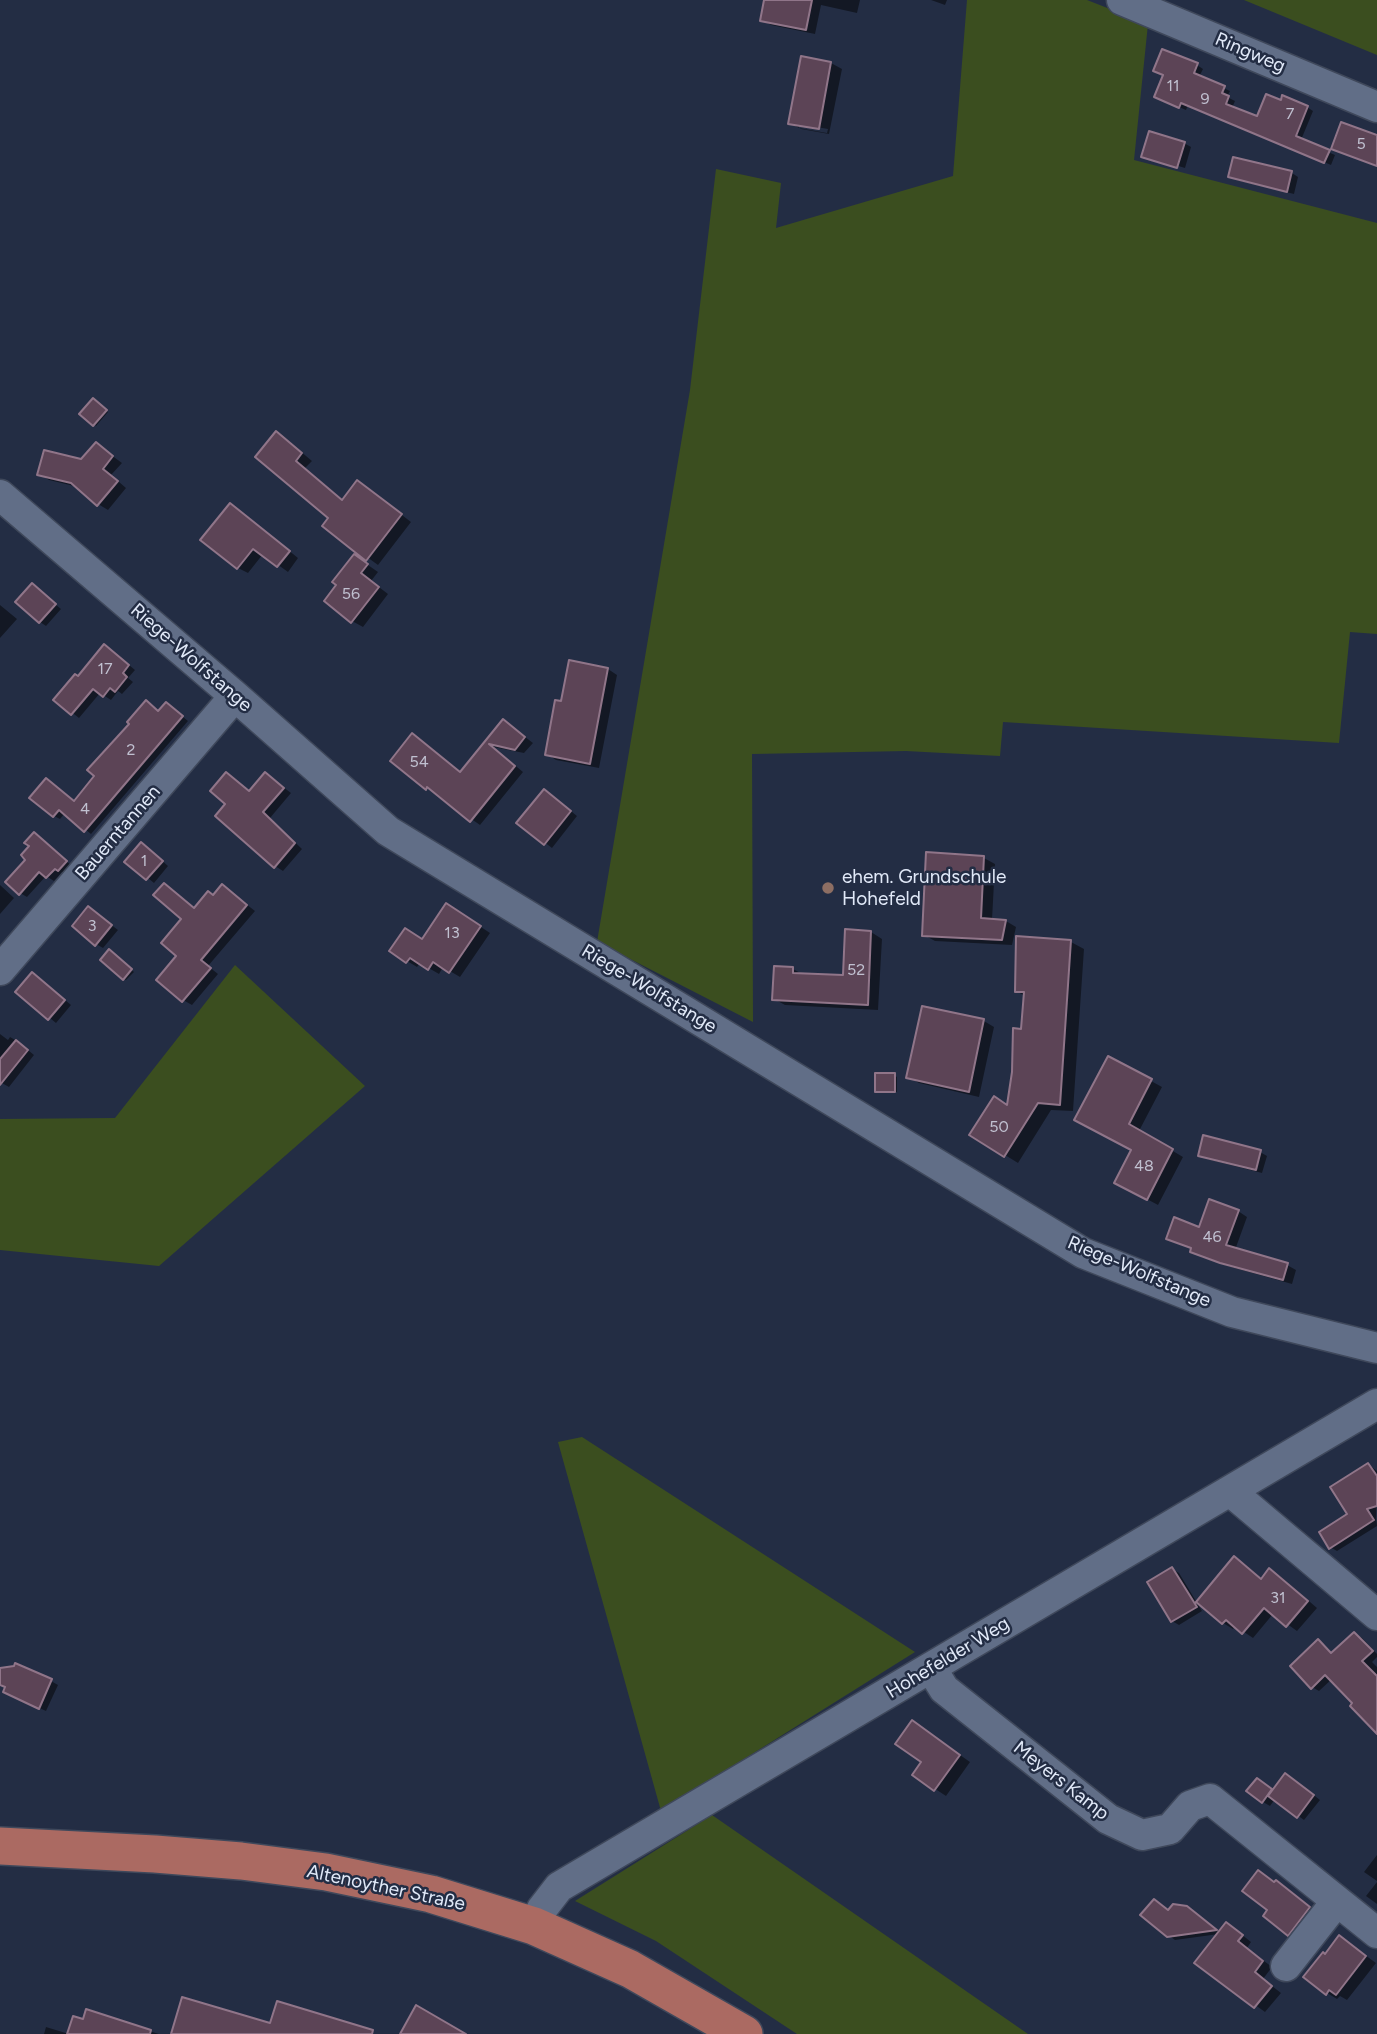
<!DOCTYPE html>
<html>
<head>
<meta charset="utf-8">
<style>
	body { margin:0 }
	canvas { display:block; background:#232d44 }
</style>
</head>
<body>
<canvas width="1377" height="2034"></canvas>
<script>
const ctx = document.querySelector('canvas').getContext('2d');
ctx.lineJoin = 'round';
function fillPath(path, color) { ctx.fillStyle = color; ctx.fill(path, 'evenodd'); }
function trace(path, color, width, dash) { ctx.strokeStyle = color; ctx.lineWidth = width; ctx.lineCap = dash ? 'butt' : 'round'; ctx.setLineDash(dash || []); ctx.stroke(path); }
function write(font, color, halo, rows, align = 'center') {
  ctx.font = font + ' Figtree,sans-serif'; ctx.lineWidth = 5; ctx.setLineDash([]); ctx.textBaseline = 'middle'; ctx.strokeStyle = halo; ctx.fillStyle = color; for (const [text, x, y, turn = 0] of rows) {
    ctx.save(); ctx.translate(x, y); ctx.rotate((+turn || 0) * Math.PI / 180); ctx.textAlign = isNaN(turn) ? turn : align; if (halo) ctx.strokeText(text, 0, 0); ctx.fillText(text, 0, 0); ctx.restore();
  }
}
fillPath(new Path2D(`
	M967,0H1087L1148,24L1134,160L1377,223V634L1350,632L1339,743L1003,722L1000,756L906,751L752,754L753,1022L597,942L690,390L716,169L781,183L776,228L953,176Z
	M1244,0H1377V55Z
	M235,965L365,1086L159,1266L0,1250V1119L115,1118Z
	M582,1437L915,1652L661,1811L558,1442Z
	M712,1815L1028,2034H797L656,1941L575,1901Z`), '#3b4e1f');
fillPath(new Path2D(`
	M766,0H860L857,13L821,5L815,34L771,25L762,20Z
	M931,0H947L945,5Z
	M802,58L831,63L842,69L829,134L801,129L790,123ZM799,124L828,129L827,133L799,128Z
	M1197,65L1203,69L1199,77L1230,91L1227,97L1235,101L1232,108L1258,118L1307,107L1313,111L1301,140L1335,155L1331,165L1188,105L1186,110L1162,100Z
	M1184,143L1191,147L1185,168L1148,157Z
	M1235,159L1292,173L1298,177L1294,194L1237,180L1230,176Z
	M96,402L108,412L96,426L94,424Z
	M276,434L287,440L312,461L305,468L343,500L368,489L411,522L378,565L324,526L331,517Z
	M96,444L122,463L111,475L126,488L108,510L98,504L78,487L49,480L39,474L82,461Z
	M230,505L240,511L298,558L288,572L263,554L248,573L238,568Z
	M355,556L378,572L371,581L388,594L363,627L352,621Z
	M32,585L61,609L46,626L40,622Z
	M0,605L17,619L0,638Z
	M111,650L135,670L128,678L133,682L122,694L118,691L111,700L100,693L79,718L56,700Z
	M608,669L617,675L599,768L556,760L547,754L562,703Z
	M146,702L160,712L172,708L188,721L91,834L65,813L60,819L54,816L32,798L75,802L97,776Z
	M504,721L533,743L524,753L493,747L523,772L480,825L427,788L392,761L461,773Z
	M227,774L250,792L266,774L291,793L270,818L302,849L283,871L275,866L227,804Z
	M551,795L577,816L552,848L519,823Z
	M34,834L72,866L65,874L62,872L54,881L46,876L27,897L20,893Z
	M148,848L168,866L154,883L127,861Z
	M984,858L995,864L992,920L1006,921L1016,927L1012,945L935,941L924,935Z
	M0,885L14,898L0,914Z
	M165,885L196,909L214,897L223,886L255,911L208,966L218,974L192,1005L183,1000L179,956L183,919Z
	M89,908L118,930L103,948L96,944Z
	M457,911L490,933L460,977L443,967L439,974L420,963L417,967L407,961L423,941Z
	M847,931L871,932L882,939L878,1010L785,1005L774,999L793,969L804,975L845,977Z
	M1071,942L1084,949L1073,1111L1051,1110L1018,1163L1005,1155L1009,1107L1023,1030L1025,996L1016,991Z
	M112,953L134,972L126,980L124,979Z
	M39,978L71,1005L56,1023L18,992Z
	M923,1008L984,1021L994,1027L979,1097L919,1083L908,1077Z
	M0,1034L8,1040L10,1037L17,1041L34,1055L9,1087L0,1082Z
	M1109,1058L1162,1087L1139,1131L1183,1157L1158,1205L1126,1188L1133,1150Z
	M894,1075L897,1077V1092L877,1091Z
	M1260,1152L1267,1156L1262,1173L1207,1159L1200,1155Z
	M1238,1211L1247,1217L1235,1250L1287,1265L1296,1270L1292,1284L1231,1267L1201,1257L1192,1251L1193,1249L1168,1238L1200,1229Z
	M1369,1465L1377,1471L1376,1518L1377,1526L1337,1551L1330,1547L1349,1514Z
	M1235,1558L1245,1564L1262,1579L1270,1571L1280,1576L1317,1608L1297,1631L1273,1614L1253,1638L1235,1626L1233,1629L1223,1623L1198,1602Z
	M1172,1569L1179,1573L1202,1611L1179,1625L1172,1621Z
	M1355,1634L1362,1638L1377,1654V1657L1372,1662L1377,1667V1731L1355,1703L1332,1679L1319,1691L1312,1687L1318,1641L1333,1654Z
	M51,1681L58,1685L46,1711L12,1696Z
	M923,1729L970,1762L946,1796L914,1775L924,1762Z
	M1293,1779L1320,1800L1304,1820L1275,1799L1270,1806L1263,1802L1264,1784L1274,1791Z
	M1377,1855V1881L1364,1872Z
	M1259,1872L1287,1888L1320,1914L1299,1940L1288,1934L1270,1910Z
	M1377,1882V1904L1366,1896Z
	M1169,1911L1194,1912L1220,1933L1236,1930L1251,1942L1247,1948L1272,1967L1263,1979L1281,1993L1265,2012L1197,1963L1219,1934L1175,1940L1168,1935Z
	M1340,1937L1376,1963L1347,2000L1340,1996L1337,1999L1327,1993L1325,1956Z
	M87,2012L159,2034H44L46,2027L69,2034L85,2021Z`), '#0007');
const building = new Path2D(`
	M764,0H812L806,30L760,21Z
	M1162,49L1198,63L1194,73L1225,86L1222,93L1229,96L1226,104L1257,116L1266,94L1281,100L1282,95L1308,106L1296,136L1330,150L1324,163L1181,103L1179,108L1154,97L1163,75L1153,71Z
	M801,56L831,62L819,129L788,124Z
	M1341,122L1377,135V166L1331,149Z
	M1149,131L1185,142L1177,168L1141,157Z
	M1233,157L1292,171L1287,192L1228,177Z
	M93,398L107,410L93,426L79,414Z
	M276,431L302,453L296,461L342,500L357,480L402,514L366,561L322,526L328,518L255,457Z
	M96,442L113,456L103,469L118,481L97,506L71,483L37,475L44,450L81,459Z
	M230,503L290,551L277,567L253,549L237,569L200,540Z
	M354,554L368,564L361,573L379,587L351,623L324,601L336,585L332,582Z
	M32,583L56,604L39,623L15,602Z
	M104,644L129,665L123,673L127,677L115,692L110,688L103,697L93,689L71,715L53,700L75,674L78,676Z
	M569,660L608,668L590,764L545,755L555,700L561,701Z
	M146,700L158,711L166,702L183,716L84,832L59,810L53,817L29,798L46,778L74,801L94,776L87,770L129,724L127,722Z
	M503,719L525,737L515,750L489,744L515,766L470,822L427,787L426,790L390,761L412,733L460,772Z
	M226,772L249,791L265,772L284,788L263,812L295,843L274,868L215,816L225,804L210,791Z
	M544,789L571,811L544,845L516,823Z
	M34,832L67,861L58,871L55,869L46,878L39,872L19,895L5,882L25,860L21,855L29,846L24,843Z
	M141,842L163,861L146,880L124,862Z
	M926,852L984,856L981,918L1006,920L1002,940L922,936Z
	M164,883L194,908L208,891L213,895L222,884L247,905L201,960L211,968L182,1002L156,980L176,956L161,943L181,919L153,895Z
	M446,903L481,926L449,973L433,962L428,970L410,958L406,963L389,951L405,928L422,939Z
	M88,906L112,925L95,946L72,926Z
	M845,929L871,931L868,1005L772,1000L774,966L793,967V973L843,975Z
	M1016,936L1071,940L1060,1105L1038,1103L1004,1157L969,1135L994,1096L1007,1105L1012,1072L1013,1028L1021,1029L1024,992H1015Z
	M109,949L132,969L123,980L100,960Z
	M32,972L65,1000L48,1020L15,992Z
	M922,1006L984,1019L969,1092L906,1078Z
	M16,1040L28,1050L0,1085V1059Z
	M1108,1056L1152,1079L1129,1124L1173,1149L1147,1200L1114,1183L1131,1150L1074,1120Z
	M875,1073H895V1092H875Z
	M1203,1135L1261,1150L1256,1170L1198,1156Z
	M1209,1199L1239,1210L1226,1245L1288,1263L1283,1280L1220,1263L1190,1252L1191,1248L1166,1239L1174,1217L1199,1227Z
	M1368,1463L1377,1476V1506L1367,1509L1374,1520L1329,1549L1319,1532L1347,1514L1330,1487Z
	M1234,1556L1261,1579L1269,1568L1308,1601L1286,1627L1264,1608L1242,1634L1226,1620L1222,1624L1196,1602Z
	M1172,1567L1197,1607L1171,1622L1147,1582Z
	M1354,1632L1373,1651L1362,1661L1377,1676V1734L1350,1706L1352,1703L1325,1675L1311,1689L1290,1666L1318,1639L1331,1653Z
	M15,1663L52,1679L39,1709L3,1692L5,1687L0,1685V1668L14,1666Z
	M912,1720L960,1755L934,1791L912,1775L921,1762L895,1744Z
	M1285,1773L1314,1795L1297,1818L1268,1796Z
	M1257,1778L1272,1789L1262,1803L1246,1791Z
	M1258,1870L1274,1882L1276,1880L1310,1907L1288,1936L1263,1916L1267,1910L1242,1891Z
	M1154,1899L1168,1910L1173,1904L1187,1906L1217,1930L1167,1937L1140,1915Z
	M1226,1922L1243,1935L1238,1941L1263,1961L1255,1972L1272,1986L1254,2008L1194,1963Z
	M1339,1935L1366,1956L1336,1995L1329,1990L1326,1995L1303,1977L1323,1952L1325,1954Z
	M182,1997L270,2023L277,2001L373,2030L372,2034H171Z
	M416,2005L466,2034H400Z
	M86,2009L151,2030L150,2034H67L73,2016L83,2019Z`);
fillPath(building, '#5c4456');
trace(building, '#907589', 2);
const minor = new Path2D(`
	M1122,0L1377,107
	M0,495L235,696L388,831L1083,1253L1232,1312L1377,1348
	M0,970L235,696
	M1230,1491L1377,1615
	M931,1668L944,1689L1108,1819L1142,1835L1170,1829L1190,1806L1210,1799L1377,1933
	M534,1926L542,1909L559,1887L1377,1404
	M1286,1966L1337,1901`);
const major = new Path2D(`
	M0,1846L155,1854L241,1861L326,1872L431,1894L534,1926L630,1969L744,2034`);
trace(minor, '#3f485b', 33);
trace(major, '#3f485b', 40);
trace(minor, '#616e87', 30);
trace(major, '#ab6a62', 37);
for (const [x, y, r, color] of [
	[828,888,7,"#8d6e63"]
]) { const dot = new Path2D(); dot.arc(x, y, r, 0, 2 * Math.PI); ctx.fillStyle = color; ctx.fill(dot); trace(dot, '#232d44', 2.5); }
write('16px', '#c0c0d0', null, [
	["11",1173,86],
	["9",1205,99],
	["7",1290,114],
	["5",1361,144],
	["56",351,594],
	["17",105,669],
	["2",131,750],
	["54",419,762],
	["4",85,809],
	["1",144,861],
	["3",92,926],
	["13",452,933],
	["52",856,970],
	["50",999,1127],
	["48",1144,1166],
	["46",1212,1237],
	["31",1278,1598]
]);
write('19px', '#e1e9f8', '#232d44', [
	["Ringweg",1250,53,23],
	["Riege-Wolfstange",191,658,41],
	["Bauerntannen",118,833,-49],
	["Riege-Wolfstange",649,989,31],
	["Riege-Wolfstange",1139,1272,23],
	["Hohefelder Weg",948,1658,-31],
	["Meyers Kamp",1061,1781,38],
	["Altenoyther Straße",386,1888,12]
]);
write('19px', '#e1e9f8', '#232d44', [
	["ehem. Grundschule",842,877],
	["Hohefeld",842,899]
], 'left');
</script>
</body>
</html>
